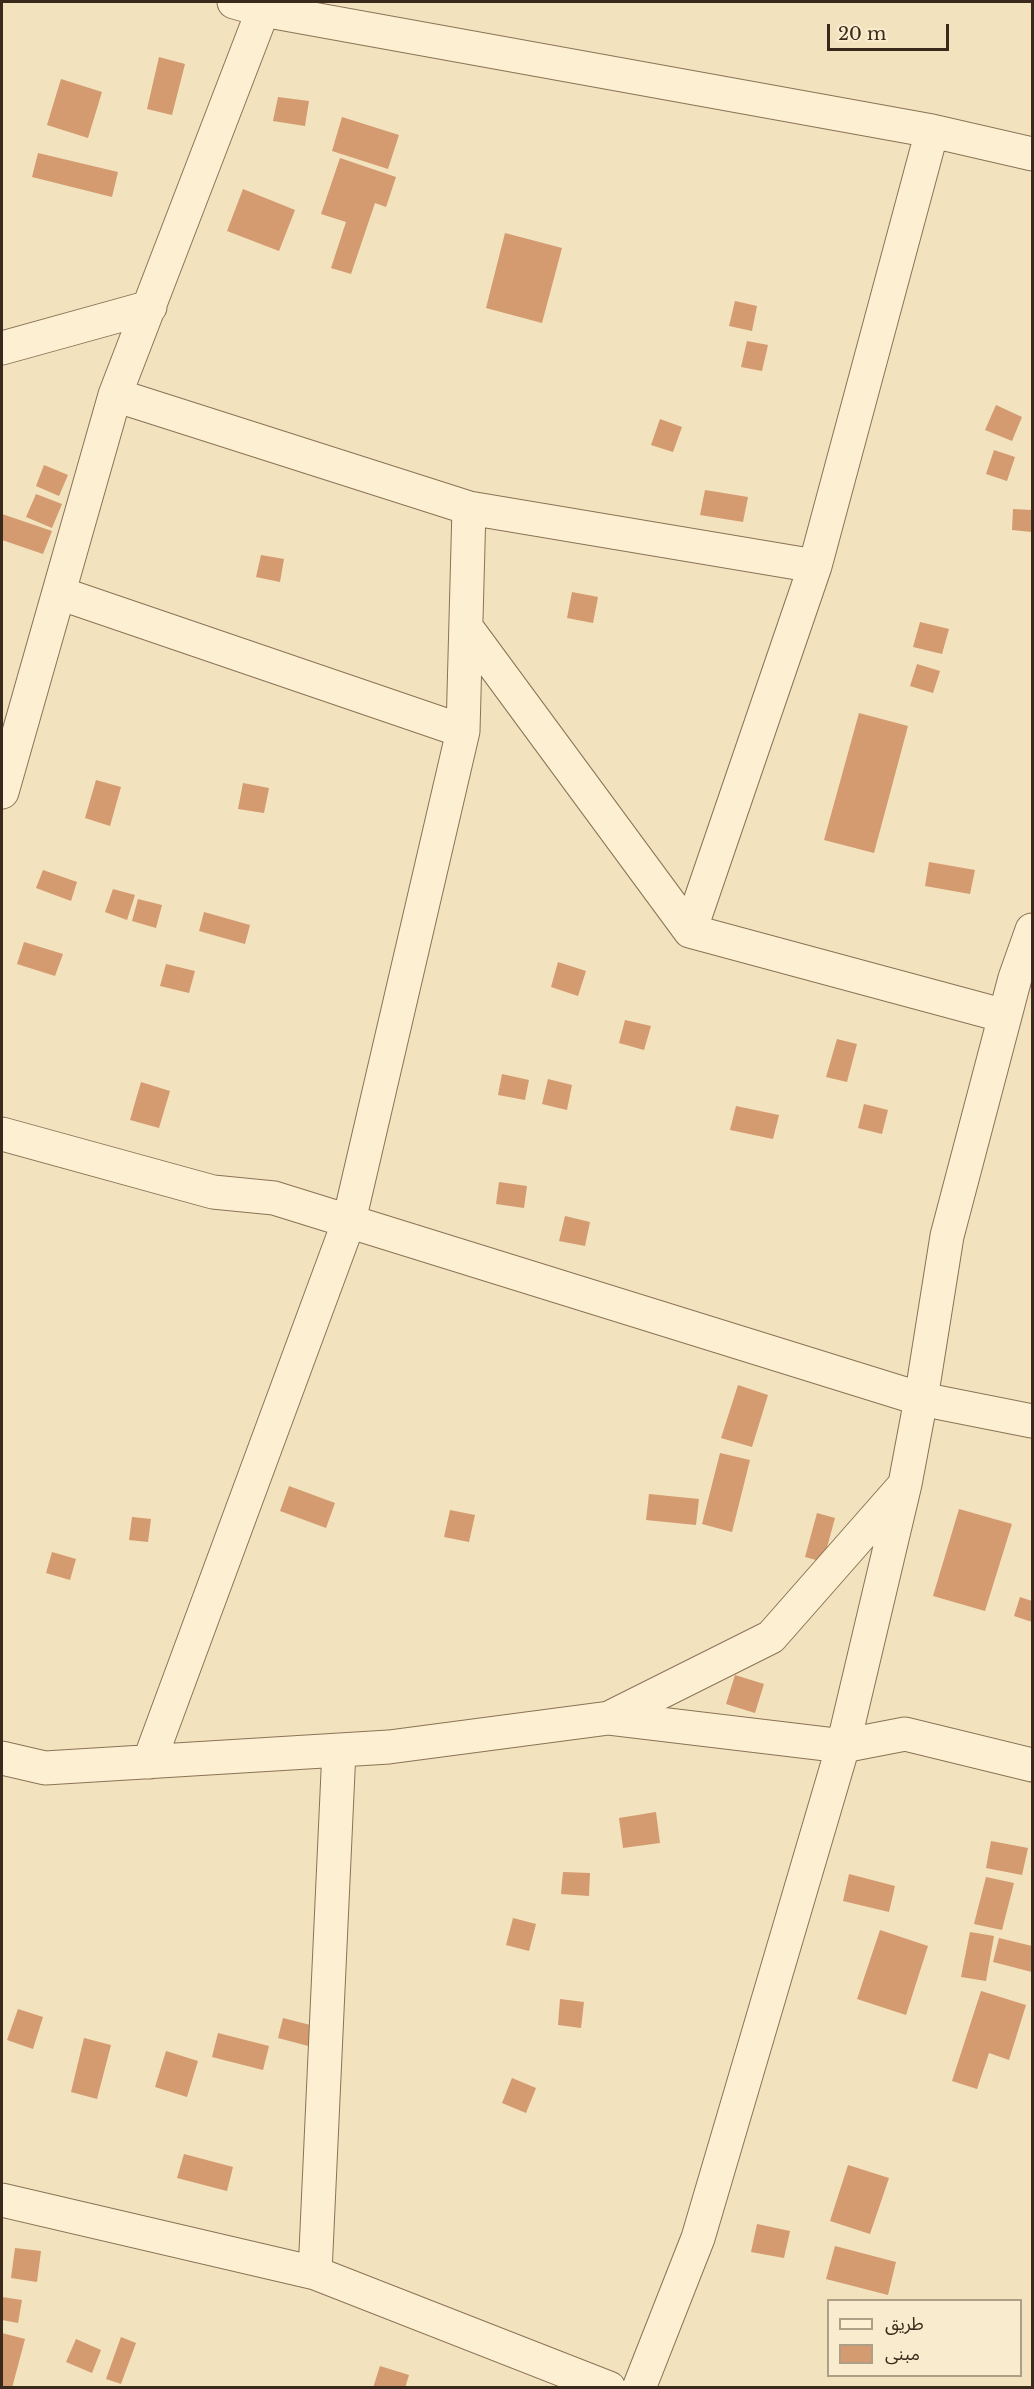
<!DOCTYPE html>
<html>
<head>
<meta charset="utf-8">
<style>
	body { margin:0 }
	#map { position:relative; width:1034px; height:2389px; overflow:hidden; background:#f2e2be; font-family:"Libre Baskerville","Noto Sans Arabic",serif }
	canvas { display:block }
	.frame { position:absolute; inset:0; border:3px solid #3a2a1b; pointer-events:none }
	.legend { position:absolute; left:827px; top:2299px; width:195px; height:78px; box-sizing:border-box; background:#f9ecce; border:2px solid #ad9e86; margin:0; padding:8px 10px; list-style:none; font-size:18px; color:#3a2a1b }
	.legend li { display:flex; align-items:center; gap:12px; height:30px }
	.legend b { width:30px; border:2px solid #ad9e86 }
	.scale { position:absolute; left:827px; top:24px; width:122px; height:27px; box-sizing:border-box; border:3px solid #3a2a1b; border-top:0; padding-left:8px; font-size:18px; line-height:21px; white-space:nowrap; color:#3a2a1b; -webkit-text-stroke:4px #f9ecce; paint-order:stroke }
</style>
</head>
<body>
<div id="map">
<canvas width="1034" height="2389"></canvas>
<div class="frame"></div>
<ul class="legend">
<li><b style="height:8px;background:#fcefd2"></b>طريق</li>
<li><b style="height:16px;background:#d49a70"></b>مبنى</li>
</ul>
<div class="scale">20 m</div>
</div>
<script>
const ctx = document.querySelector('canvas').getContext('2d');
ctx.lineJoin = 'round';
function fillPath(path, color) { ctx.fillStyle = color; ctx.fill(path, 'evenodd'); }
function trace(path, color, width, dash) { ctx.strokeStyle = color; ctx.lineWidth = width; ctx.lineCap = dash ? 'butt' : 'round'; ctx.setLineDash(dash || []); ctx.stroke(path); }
fillPath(new Path2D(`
	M159,57L185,64L172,115L147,109Z
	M61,79L102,92L88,138L47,125Z
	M278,97L309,101L305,126L273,121Z
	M342,117L399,135L388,169L332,151Z
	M38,153L118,172L112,197L32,177Z
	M340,158L396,177L386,207L375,203L351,274L331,268L346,222L321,214Z
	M243,189L295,210L279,251L227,231Z
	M505,233L562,248L542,323L486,308Z
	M735,301L757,306L752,331L729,326Z
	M747,341L768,345L762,371L741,367Z
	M996,405L1022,417L1012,441L985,430Z
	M660,419L682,427L673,452L651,445Z
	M994,450L1015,457L1007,481L986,474Z
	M44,465L68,475L59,496L36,486Z
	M705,490L748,497L743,522L700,515Z
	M36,494L62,504L52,528L26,517Z
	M1013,509L1032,510V532L1012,530Z
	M2,514L52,531L43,554L2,540Z
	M261,555L284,559L280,582L256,577Z
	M572,592L598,597L593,623L567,618Z
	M920,622L949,629L942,654L913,647Z
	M917,664L940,671L933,693L910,686Z
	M859,713L908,726L874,853L824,840Z
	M96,780L121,787L110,826L85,818Z
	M243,783L269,788L264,813L238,809Z
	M929,862L975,870L970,894L925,886Z
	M43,870L77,882L71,901L36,888Z
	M113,889L135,895L127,920L105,912Z
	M138,899L162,905L156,928L132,921Z
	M204,912L250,925L245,944L199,931Z
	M24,942L63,954L55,976L17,964Z
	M558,962L586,971L578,996L551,987Z
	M166,964L195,971L189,993L160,986Z
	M625,1020L651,1026L644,1050L619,1043Z
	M837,1039L857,1044L847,1082L826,1077Z
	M502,1074L529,1080L525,1100L498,1095Z
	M548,1079L572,1085L567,1110L542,1104Z
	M141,1082L170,1091L159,1128L130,1120Z
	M864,1104L888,1110L882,1134L858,1128Z
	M736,1106L779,1115L773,1139L730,1130Z
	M499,1182L527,1186L524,1208L496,1204Z
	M565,1216L590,1222L585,1246L559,1241Z
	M738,1385L768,1395L752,1447L721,1438Z
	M720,1453L750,1460L732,1532L702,1524Z
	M289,1486L335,1503L326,1528L280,1511Z
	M649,1494L699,1499L696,1525L646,1520Z
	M959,1509L1012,1524L985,1611L933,1596Z
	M450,1510L475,1515L469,1542L444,1537Z
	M817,1513L835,1518L823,1562L805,1557Z
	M132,1517L151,1519L148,1542L129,1540Z
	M52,1552L76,1559L70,1580L46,1573Z
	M1020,1597L1032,1601V1622L1014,1616Z
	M735,1675L764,1684L755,1713L726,1704Z
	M656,1812L660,1843L623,1848L619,1818Z
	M991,1841L1028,1848L1022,1875L986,1868Z
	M563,1872L590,1873L589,1896L561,1894Z
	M849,1874L895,1886L889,1912L843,1901Z
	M986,1877L1014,1883L1002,1930L974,1924Z
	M513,1918L536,1924L529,1951L506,1945Z
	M880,1930L928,1946L906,2015L857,1999Z
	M970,1932L994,1936L986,1981L961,1977Z
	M999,1938L1032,1946V1972L993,1962Z
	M981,1991L1026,2005L1009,2060L989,2053L977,2089L952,2081Z
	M560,1999L584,2002L581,2028L558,2025Z
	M18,2009L43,2017L33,2049L7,2040Z
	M283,2018L318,2027L312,2047L278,2038Z
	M218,2033L269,2046L263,2070L212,2057Z
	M84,2038L111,2045L97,2099L71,2092Z
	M166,2051L198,2061L187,2097L155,2087Z
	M512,2078L536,2088L526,2113L502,2103Z
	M184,2154L233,2167L227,2191L177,2178Z
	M848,2165L889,2178L870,2234L830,2221Z
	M757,2224L790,2231L784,2258L751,2252Z
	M835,2246L896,2262L888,2295L826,2279Z
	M15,2248L41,2251L37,2282L11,2278Z
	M2,2297L22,2300L18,2323L2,2320Z
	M2,2333L25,2339L12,2388H2Z
	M121,2337L136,2343L121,2384L106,2379Z
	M76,2339L101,2350L92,2373L66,2362Z
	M380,2366L409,2375L405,2388H373Z`), '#d49a70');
const street = new Path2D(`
	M234,2L263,10L932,131L1032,154
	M2,348L150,307
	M115,395L469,508L463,731L349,1221L149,1762
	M469,508L815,566
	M59,593L463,731
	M466,627L690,931L1005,1016
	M2,792L115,395L263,10L264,2
	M690,931L815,566L932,131
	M2,1134L213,1192L274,1198L921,1399L1032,1421
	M609,1718L843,1746L905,1734L1032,1765
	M2,1758L45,1768L389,1747L609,1718L771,1637L902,1488
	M2,2200L315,2273L609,2388
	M315,2273L339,1750
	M639,2388L698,2238L843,1746L905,1484L921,1399L947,1236L1015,978L1032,930`);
trace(street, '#8c7255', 35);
trace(street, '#fcefd2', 33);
</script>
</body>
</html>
